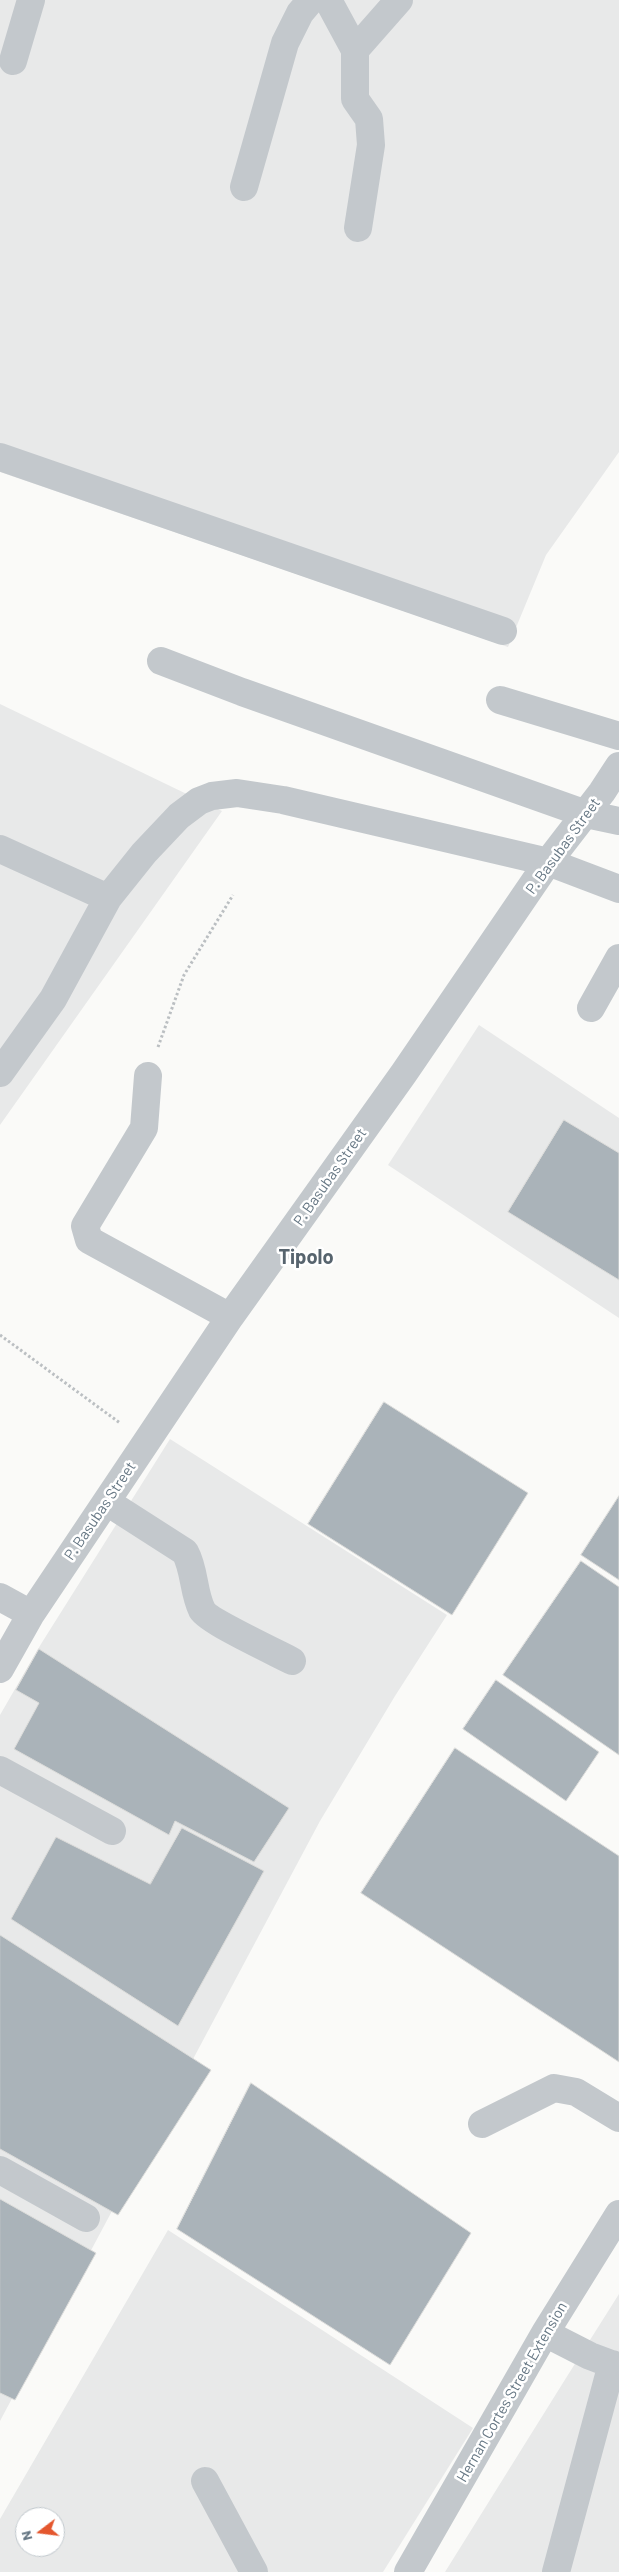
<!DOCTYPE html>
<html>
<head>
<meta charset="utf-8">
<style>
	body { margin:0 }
	#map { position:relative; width:619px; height:2572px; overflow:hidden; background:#fafaf8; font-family:Barlow,sans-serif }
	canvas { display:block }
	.north { position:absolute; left:15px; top:2507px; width:50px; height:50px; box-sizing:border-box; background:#fff; border:1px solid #c1c8cd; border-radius:50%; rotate:255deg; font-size:14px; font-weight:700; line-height:20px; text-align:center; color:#657683 }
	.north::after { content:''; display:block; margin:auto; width:18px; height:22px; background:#e4572e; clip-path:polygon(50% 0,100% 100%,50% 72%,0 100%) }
</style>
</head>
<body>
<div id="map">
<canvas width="619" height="2572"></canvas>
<div class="north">N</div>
</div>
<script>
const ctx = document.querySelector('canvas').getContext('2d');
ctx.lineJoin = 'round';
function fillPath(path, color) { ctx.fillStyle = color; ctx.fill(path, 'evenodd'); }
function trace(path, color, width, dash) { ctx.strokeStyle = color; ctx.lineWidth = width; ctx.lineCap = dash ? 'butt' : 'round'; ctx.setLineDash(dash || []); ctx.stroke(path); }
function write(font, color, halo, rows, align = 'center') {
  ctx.font = font + ' Barlow,sans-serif'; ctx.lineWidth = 5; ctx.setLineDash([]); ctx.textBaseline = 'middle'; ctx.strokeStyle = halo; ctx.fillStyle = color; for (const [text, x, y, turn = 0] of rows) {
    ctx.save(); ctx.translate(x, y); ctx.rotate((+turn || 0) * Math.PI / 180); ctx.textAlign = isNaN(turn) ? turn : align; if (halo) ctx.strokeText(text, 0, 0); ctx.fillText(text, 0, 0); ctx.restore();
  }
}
fillPath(new Path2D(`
	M0,0H619V452L546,555L508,647L0,472Z
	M0,704L222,811L0,1125Z
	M479,1025L619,1118V1318L388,1165Z
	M170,1439L447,1615L395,1696L320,1821L0,2421V1715L41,1644Z
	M168,2230L473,2428L383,2572H0V2519ZM25,2517H55V2547H25Z
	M619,2294V2572H445L566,2378Z`), '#e8e9e9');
const building = new Path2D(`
	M564,1120L619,1153V1280L508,1212Z
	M384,1402L528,1493L452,1615L308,1524Z
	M619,1496V1580L581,1555Z
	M581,1561L619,1587V1755L503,1675Z
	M39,1649L289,1808L254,1862L175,1821L169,1835L14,1749L39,1703L16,1690Z
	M496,1680L599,1752L566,1801L463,1729Z
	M455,1748L619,1856V2062L361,1893Z
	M182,1828L264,1871L178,2026L11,1919L56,1837L150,1884Z
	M0,1935L211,2070L118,2215L0,2149Z
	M251,2083L471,2233L390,2365L177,2229Z
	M0,2199L96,2253L15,2400L0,2393Z`);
fillPath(building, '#aab3b9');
trace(building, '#dcdcda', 1);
trace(new Path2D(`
	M158,1047L184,975L233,895
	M0,1335L120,1423`), '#bbbfc2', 3, [2.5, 2.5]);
trace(new Path2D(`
	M328,0L355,50V99L369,119L371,145L358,228
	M355,50L399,0
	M13,61L31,0
	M244,187L285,43L300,13L311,0
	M0,457L503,631
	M161,661L242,692L586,814L619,821
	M500,700L619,736
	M0,849L108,898
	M591,1008L619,958
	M0,1073L53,999L108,898L144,853L179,816L199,801L212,796L237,793L283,800L548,862L619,889
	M148,1076L144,1128L85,1226L89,1240L230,1317
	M107,1502L185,1552C195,1570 193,1592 202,1610C208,1621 277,1653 292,1661
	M0,1597L31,1614
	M0,1669L31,1614L230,1317L404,1073L548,862L602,792L619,766
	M0,1770L112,1831
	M482,2124L554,2088L576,2092L619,2118
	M0,2170L86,2218
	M545,2333L590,2356L619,2367
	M205,2481L254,2572
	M408,2572L545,2333L619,2214
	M556,2572L612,2364`), '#c3c8cc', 28);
write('15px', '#657683', '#fff', [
	["P. Basubas Street",563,846,-54],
	["P. Basubas Street",330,1177,-55],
	["P. Basubas Street",100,1511,-56],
	["Hernan Cortes Street Extension",512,2392,-60]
]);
write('bold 20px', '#57646e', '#fff', [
	["Tipolo",306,1257]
]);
</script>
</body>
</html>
